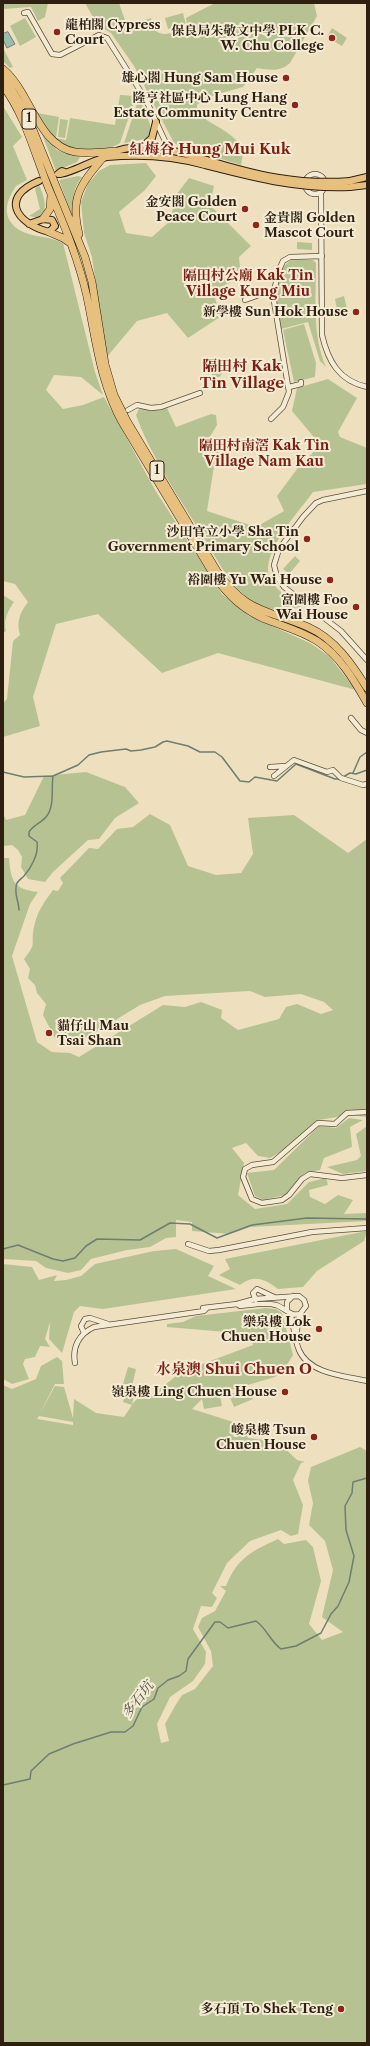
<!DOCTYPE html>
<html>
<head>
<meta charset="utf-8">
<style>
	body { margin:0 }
	#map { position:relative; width:370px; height:2046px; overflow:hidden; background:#eee0be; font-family:"Libre Caslon Text",serif }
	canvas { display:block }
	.frame { position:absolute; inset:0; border:4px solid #2e1f11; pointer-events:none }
</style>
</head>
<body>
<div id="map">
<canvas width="370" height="2046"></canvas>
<div class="frame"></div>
</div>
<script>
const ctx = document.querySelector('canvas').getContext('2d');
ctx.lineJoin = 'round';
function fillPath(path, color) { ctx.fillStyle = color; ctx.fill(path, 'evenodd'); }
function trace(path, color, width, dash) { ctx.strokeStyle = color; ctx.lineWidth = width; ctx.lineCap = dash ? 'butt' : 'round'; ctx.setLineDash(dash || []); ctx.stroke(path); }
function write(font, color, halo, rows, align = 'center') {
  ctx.font = font + ' "Libre Caslon Text","Noto Serif TC",serif'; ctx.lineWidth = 4; ctx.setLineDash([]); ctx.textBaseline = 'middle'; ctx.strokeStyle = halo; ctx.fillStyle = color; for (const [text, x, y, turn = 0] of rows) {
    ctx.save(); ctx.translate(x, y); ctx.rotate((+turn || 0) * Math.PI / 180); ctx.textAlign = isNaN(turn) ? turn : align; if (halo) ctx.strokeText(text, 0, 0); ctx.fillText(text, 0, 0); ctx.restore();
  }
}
fillPath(new Path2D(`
	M3,3H48L45,17L38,21L31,7L3,9Z
	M85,3H119L127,26L151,18C153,42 174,34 187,25L186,18L215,3H314L317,16L290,63C280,72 270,70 257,68L243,87L204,98L197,105V112C213,129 251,135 241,165L179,146L174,143L134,66L111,33L102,28L94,19Z
	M183,13L186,25L168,29L165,18Z
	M25,18L36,37L20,46L10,26Z
	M332,28L347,38L342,46L327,37Z
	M3,48L13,67L10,68L3,61Z
	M120,95L136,96L120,143C103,154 66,153 52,137C46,130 42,121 37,113L59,117L56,138L66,140L70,118L115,125Z
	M139,98L150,124V135L145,139L124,143Z
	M3,106L22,137L13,146L27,180L16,186C9,197 3,209 10,221C21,239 47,234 63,243L95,372L103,395L81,377L54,375L46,390L63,409L83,405L104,397L155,490L222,594L249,616L310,643L329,656L356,690L218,653L162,673L98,614L56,624L33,697L40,726L3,737V703L7,699L13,641L20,635C16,621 20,613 28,602L15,584L3,581Z
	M60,119L68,120L65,138L58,137Z
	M42,134L57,150L80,157L77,162L56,171Z
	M146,163L156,176L145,190L119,212L126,233L152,237L170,221L176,195L189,178L214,186L210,205L251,246L239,257L241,278L213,290L220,317L188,338L167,313L137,321L106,358L96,302L97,292L92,257L84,233L81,202L88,184L99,171L110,165Z
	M78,176L82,177C72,189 72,204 73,218L59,180Z
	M39,185C45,197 52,222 29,216L40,209L35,189Z
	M297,242L312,243V250L297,249Z
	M291,260H313L316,263C316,298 312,335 326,367L320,361L308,322L281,329C277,306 269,276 291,260Z
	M344,296L348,313L338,315L335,299Z
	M304,324L316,363L315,377L294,382L283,330Z
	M220,360L222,374L219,377L212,378V362Z
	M328,379L357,398L338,432L340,437L367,448V484L313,492C299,512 257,556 271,580C278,592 291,600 301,607C283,609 271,613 254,602C228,586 217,558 201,533C180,499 149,453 136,415L139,409L167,408L176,427L211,414L216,415L217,425L208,440L219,453L214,466L207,511L256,527L284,511L277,496L303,461L312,454L318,442L292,411L297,388Z
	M295,556L300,561L289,574L283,569Z
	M3,595L14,602C8,610 3,621 6,631L3,633Z
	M86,772L125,787L139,803L115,818L99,839L88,840L53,872L45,882L28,879L21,867L22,857L18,850L12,845L3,846V813L6,820L25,815L44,776Z
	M150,814L170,825L188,866L216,875L241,873L253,854L248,818L294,815L348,853L367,839V1117L350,1115L318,1120L292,1145L270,1158L258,1156L246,1143L232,1148L244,1163L238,1195L255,1209L287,1204L309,1182L326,1178L328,1185L309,1190L310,1197L325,1204L338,1195L353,1200L344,1214L367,1213V1221L250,1227L230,1234L192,1231V1222L176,1220V1237L166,1238L150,1247L127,1250L91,1259L81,1270L68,1273L46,1268L36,1261L3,1259V858H9C11,881 13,889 38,892L30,904L12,956L37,1042L52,1052L70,1053L79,1057L163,1005L185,1007L201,1002L222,1010L221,1018L238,1030L279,1019L286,1007L297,1004L321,1014L333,1010L324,1002L301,994L265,997L250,991L165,996L140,1005L88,1037L56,1040L43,1015L46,1004L37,993L35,985L28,978L30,969L24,959C38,942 30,945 34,927C37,912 44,902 53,890L58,891L63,883L60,878L89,848L98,849L117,829L133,827Z
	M349,1118L363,1120L350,1127L352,1147L324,1158L320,1170L305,1173L285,1195L263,1200L255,1196L247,1173L274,1170L319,1126L336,1128Z
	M367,1126V1171L343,1174L327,1167L357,1160L361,1156L356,1134Z
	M367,1231L364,1241L317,1271L303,1287L278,1289C264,1279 255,1274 240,1285L219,1275L230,1269L225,1259Z
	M176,1249L214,1266L208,1276L236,1289L103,1309L80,1306L74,1312L62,1353L49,1339L50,1322L45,1339L50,1347L40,1346L35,1357L25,1359L23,1364L29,1379L12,1384L3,1379V1264L32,1267L39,1280L57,1275L54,1281L66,1280L81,1276L95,1264L154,1251Z
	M266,1308L276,1309L282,1313L293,1355L287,1365L275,1377L203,1398L220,1396L222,1406L204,1409L202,1399L192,1409L243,1425L248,1438L278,1442L297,1460L305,1462L301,1463L293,1480L303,1505L298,1534L291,1536L281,1530L250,1541L227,1563L212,1593L217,1598L212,1607L201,1606L193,1629L206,1652L205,1664L193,1681L170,1697L157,1724L161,1743L169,1741L165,1724L175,1706L182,1695L195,1689L213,1666L211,1651L198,1627L202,1618L215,1611L226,1591L220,1586H226C237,1558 252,1551 278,1539L284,1544L306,1540L313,1547L321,1581L309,1624L322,1640L343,1632L322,1617L333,1570L325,1541L309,1525L313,1503L308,1481L311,1467L360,1447L367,1451V2043H3V1385L12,1389L36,1379L41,1366L57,1357L62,1361L64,1384H55L39,1415L55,1386L64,1387L73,1418L74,1399L96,1413L124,1417L132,1405L123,1402L128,1386L136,1388L132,1404L137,1399L150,1397L181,1372L253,1345L250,1334L167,1327V1324L183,1322L196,1316ZM39,1416L73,1422V1425L37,1419Z
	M128,1367L136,1369L132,1386L123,1384Z
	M248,1387L253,1399L234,1407L229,1395Z`), '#b7c293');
const water = new Path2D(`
	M8,32L15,44L7,48L3,40V34Z`);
fillPath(water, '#99bdaf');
trace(water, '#6e7e70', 1);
trace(new Path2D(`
	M3,772L24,777L53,776L78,765L89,755L101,752L126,749L131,751L141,750L155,747L163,742L167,741L188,746L200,752H215L222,757L240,781L249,782L255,777L277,781L296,764L335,779H339
	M353,773L360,757L367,752
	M343,777L350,773L356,774L367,770
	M19,910C19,901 13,893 17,883C19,880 21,879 24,876C31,868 39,854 37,842L29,836V832C33,825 41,823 46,817C55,807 51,789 53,776
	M3,1249L18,1245L53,1259L63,1261L75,1258L86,1246L97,1239L140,1240L170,1223L190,1224L217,1238L252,1225L307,1218L367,1219
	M3,1785L30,1779L31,1771L49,1754L73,1744L111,1732H125L133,1726L142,1707L154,1699L158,1688L168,1680L179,1676L186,1671L188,1659L215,1622H220L228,1628L256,1621C267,1629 270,1641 281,1649L296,1646L321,1633L331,1614L338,1606L349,1582L354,1556L346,1530L345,1506L352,1493L353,1482L367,1478`), '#6e7e70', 1.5);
const minor = new Path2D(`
	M24,13L28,12L52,54L60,55L99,35L107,38L146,100L165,141L167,151
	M305 184a10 10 0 1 1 20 0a10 10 0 1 1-20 0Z
	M321,192L322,335C328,361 339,381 367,387
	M245,300L259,295H273
	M289,387L301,384V382
	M128,410L137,405L151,408L161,407L200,393
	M271,419L283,407L289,392L273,295L279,270L283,261L290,257L322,256
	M367,491L323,500L316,503L303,517L279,549L274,565L277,577L284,587L341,631L367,660
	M351,718L361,730L367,733
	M270,767L286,766
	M274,776L294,760L327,772L333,770L341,778L363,785L367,784
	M367,1112L347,1113L335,1124L318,1123L273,1162L252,1165L245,1169L243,1177L252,1199L262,1203L282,1200L289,1195L302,1179L310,1174L342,1178L367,1175
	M188,1244L209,1251L219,1250L312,1232L367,1228
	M256,1300L253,1293L257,1289L274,1297
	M237,1304L240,1306C252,1305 265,1302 276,1305C285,1308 291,1317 300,1314
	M203,1308L237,1304L255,1299L299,1296L304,1300L306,1306L300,1314L296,1335
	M287,1310V1302L293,1296
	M290,1313C294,1325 294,1338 299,1350C309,1374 345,1376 367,1381
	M84,1333L81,1326L85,1319L90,1318L108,1324
	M75,1363C72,1347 79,1334 94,1327L204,1311L206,1309`);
const major = new Path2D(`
	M142,147L152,138L156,122
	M112,153C137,140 182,152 207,160
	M65,172L62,171L58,174C68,175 94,159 107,157C140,154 173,156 205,165
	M350,181L367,177
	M350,187L367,185
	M29,224L43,219L52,220L55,226L49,232C15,223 0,197 39,181`);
const highway = new Path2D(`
	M3,69C31,92 37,145 75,152C88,154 102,152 115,151
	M3,75L27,115L85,257L92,282L105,364L114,395L127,421L217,571C247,614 266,609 308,627C335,639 352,664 367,688
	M3,86C27,118 35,157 51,194C65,227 79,261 87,297C96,340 100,382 122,422L212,572C226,594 245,612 270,621C286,627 303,632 317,641C340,656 354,680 367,703
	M43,219L50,209L51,195
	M49,232L63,238L70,243
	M79,234C70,198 80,185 102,159`);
trace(minor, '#5e4f3c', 6);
trace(major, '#2e1f11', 8);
trace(highway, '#2e1f11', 8);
trace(minor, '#f4ebd5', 4.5);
trace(major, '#e7c07f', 6);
trace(highway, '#e7c07f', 7);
const majorBridge = new Path2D(`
	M207,160C256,175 298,185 350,181
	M205,165C256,178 297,189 350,187`);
trace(majorBridge, '#2e1f11', 8, []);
trace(majorBridge, '#e7c07f', 6);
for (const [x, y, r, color] of [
	[57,32,4,"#8f2418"],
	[332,38,4,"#8f2418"],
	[286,78,4,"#8f2418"],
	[295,105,4,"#8f2418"],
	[245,209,4,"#8f2418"],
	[256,225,4,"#8f2418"],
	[356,312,4,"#8f2418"],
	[307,539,4,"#8f2418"],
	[330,580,4,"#8f2418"],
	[356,607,4,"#8f2418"],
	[49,1033,4,"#8f2418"],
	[319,1329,4,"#8f2418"],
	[285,1392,4,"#8f2418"],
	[314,1437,4,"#8f2418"],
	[341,2009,4,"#8f2418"]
]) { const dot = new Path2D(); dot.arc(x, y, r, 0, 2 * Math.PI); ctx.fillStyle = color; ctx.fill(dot); trace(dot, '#f4ebd5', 1.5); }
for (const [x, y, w] of [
	[29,119,14],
	[157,471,14]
]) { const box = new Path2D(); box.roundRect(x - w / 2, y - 10, w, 20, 3); ctx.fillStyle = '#f4ebd5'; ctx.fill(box); trace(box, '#2e1f11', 1); }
write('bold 12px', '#2e1f11', null, [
	["1",29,119],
	["1",157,471]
]);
write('bold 13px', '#2e1f11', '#f4ebd5', [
	["龍柏閣 Cypress",65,25,"left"],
	["Court",65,40,"left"],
	["保良局朱敬文中學 PLK C.",324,31],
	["W. Chu College",324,46],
	["雄心閣 Hung Sam House",278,78],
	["隆亨社區中心 Lung Hang",287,98],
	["Estate Community Centre",287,113],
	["金安閣 Golden",237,202],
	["Peace Court",237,217],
	["金貴閣 Golden",264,218,"left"],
	["Mascot Court",264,233,"left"],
	["新學樓 Sun Hok House",348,312],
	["沙田官立小學 Sha Tin",299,532],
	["Government Primary School",299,547],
	["裕圍樓 Yu Wai House",322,580],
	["富圍樓 Foo",348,600],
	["Wai House",348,615],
	["貓仔山 Mau",57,1026,"left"],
	["Tsai Shan",57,1041,"left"],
	["樂泉樓 Lok",311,1322],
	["Chuen House",311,1337],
	["嶺泉樓 Ling Chuen House",277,1392],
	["峻泉樓 Tsun",306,1430],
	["Chuen House",306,1445],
	["多石頂 To Shek Teng",333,2009]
], 'right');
write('bold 14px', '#7a1f14', '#f4ebd5', [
	["隔田村公廟 Kak Tin",248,276],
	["Village Kung Miu",248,292],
	["隔田村南滘 Kak Tin",264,446],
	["Village Nam Kau",264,462]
]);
write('italic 14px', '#4e4e40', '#f4ebd5', [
	["多石坑",138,1700,-53]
]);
write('bold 15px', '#7a1f14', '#f4ebd5', [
	["紅梅谷 Hung Mui Kuk",210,150],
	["隔田村 Kak",242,367],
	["Tin Village",242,384],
	["水泉澳 Shui Chuen O",234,1370]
]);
</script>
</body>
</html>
